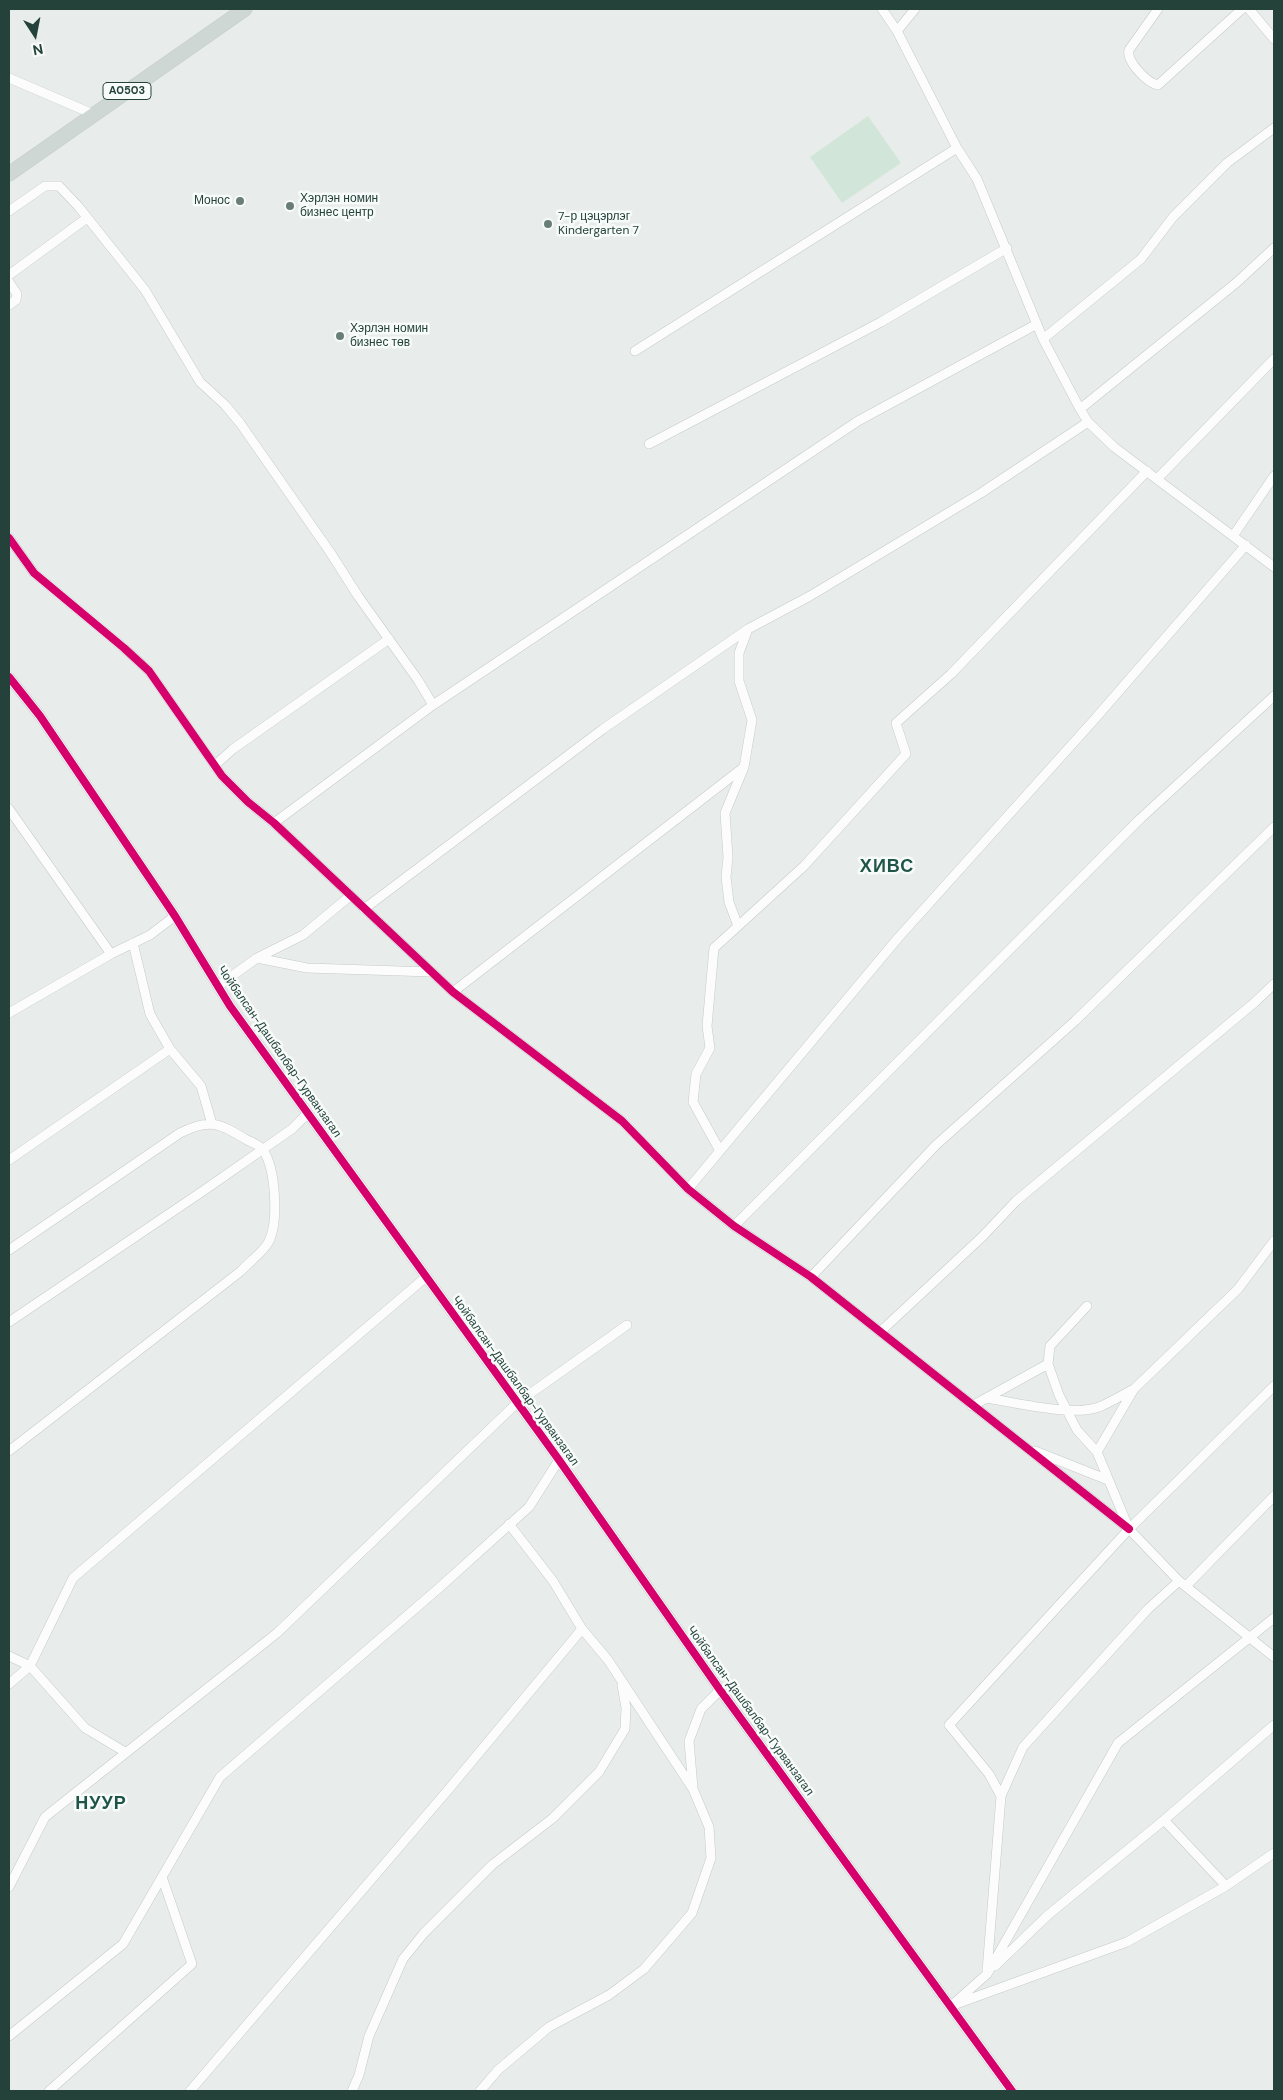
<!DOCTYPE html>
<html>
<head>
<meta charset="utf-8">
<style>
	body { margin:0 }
	#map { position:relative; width:1283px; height:2100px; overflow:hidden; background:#e8edeb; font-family:"DM Sans",sans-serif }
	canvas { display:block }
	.frame { position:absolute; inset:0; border:10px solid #24423a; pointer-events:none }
	.north { position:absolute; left:10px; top:10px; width:50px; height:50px; -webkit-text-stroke:4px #f7fbf9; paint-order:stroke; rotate:169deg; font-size:14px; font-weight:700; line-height:20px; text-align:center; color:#24423a }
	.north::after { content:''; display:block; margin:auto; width:18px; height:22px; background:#24423a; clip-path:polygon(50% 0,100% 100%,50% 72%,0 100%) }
</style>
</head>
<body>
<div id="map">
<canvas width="1283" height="2100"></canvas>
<div class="frame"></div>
<div class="north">N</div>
</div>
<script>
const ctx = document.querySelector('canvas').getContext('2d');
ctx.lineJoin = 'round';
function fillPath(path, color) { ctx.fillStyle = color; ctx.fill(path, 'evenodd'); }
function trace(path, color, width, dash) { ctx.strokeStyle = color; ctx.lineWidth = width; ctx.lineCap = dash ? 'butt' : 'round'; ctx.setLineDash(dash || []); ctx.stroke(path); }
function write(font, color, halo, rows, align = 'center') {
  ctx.font = font + ' "DM Sans",sans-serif'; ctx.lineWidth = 5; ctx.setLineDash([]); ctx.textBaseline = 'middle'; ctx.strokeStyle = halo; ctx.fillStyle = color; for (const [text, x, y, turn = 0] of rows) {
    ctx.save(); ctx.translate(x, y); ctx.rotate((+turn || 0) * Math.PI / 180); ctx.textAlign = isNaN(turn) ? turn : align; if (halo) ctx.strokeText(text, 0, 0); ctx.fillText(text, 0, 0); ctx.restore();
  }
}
fillPath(new Path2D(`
	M868,116L901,163L842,203L810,157Z`), '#d1e6d8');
const minor = new Path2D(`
	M882,9L897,31L957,148L977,179L1043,339L1080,409L1088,422L1114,447L1274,567
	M1158,9L1129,50C1126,61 1147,83 1158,85L1242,9
	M1249,9L1274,39
	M897,31L915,9
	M9,78L93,114
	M9,211L45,186H59L78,206L145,290L200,382L225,405L240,423L330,552L358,596L418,680L433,705
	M9,275L87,218
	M9,282L17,294L16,300L9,305
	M1043,339L1141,259L1173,217L1227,163L1274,128
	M635,351L957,148
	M1080,409L1236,283L1274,248
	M649,444L881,322L1007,248
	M1157,479L1274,359
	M1233,536L1274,476
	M9,538L34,573L124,648L149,671L222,776L248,802L274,823L453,992L622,1121L688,1189L734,1226L811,1277L1129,1529
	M214,766L233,749L389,639
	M9,809L111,954
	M274,823L433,705L858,421L1037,324
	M364,909L603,729L748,629L810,596L981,493L1088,422
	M738,926L729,902L726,877L728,857L725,813L744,767L752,720L739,681V653L748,629
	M133,943L150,1014L170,1049L201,1086L212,1124
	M257,958L303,935L350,896
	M218,986L257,958L307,968L432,972
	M453,992L744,767
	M9,1013L111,954L150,935L175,916
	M720,1151L693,1102L696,1074L710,1048L707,1026L714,948L804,866L906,754L896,723L951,674L1147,471
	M9,1160L170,1049
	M688,1189L898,938L1093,721L1246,545
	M734,1226L1141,818L1274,696
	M9,1250L180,1133C210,1118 219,1123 247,1140C252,1142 260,1146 263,1150C276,1169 279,1223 268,1243C262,1253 249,1262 241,1271L9,1451
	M811,1277L936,1145L1075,1021L1274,827
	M1087,1306L1050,1346L1048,1364L1059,1395L1077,1430L1097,1452L1129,1529L1179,1581L1274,1657
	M9,1322L203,1191L292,1129L307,1114
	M880,1332L983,1236L1016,1201L1254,1003L1274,984
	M986,1398C1014,1402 1073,1417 1099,1407C1111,1402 1122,1395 1134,1389
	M972,1406L1048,1364
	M1035,1451L1108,1480
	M1097,1452L1134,1389L1238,1289L1274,1241
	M1186,1586L1274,1496
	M9,1656L30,1666L85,1728L125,1752
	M9,1684L30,1666L73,1578L426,1277
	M693,1788L689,1741L701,1709L720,1690
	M1001,1796L989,1774L949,1725L1129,1529L1274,1386
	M1164,1820L1226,1886
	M9,1887L45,1817L277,1633L517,1403L627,1325
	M995,1966L1048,1915L1164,1820L1274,1725
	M987,1971L1001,1796L1023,1747L1148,1609L1179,1581
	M956,2004L1127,1942L1226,1886L1274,1853
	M951,2006L987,1974L1118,1743L1274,1618
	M9,2036L123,1944L220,1777L439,1588L529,1507L559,1460
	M49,2091L192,1964L162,1877
	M190,2091L448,1790L582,1629
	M352,2091L359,2075L369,2036L403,1959L424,1933L492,1865L553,1818L599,1772L625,1729L626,1708L622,1685
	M480,2091L498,2070L549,2027L609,1995L644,1969L692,1913L711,1858L709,1827L693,1789L608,1660L582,1629L553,1581L509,1524`);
const tertiary = new Path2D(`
	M9,677L40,716L175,916L230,1006L559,1460L720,1690L1012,2091`);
const primary = new Path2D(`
	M9,174L245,9`);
trace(minor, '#c5cac8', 10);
trace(tertiary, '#c5cac8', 11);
trace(primary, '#c3ccc9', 15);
trace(minor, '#fcfcfc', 9);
trace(tertiary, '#fcfcfc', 10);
trace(primary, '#cfd7d5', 14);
trace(new Path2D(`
	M9,538L34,573L124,648L149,671L222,776L248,802L274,823L453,992L622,1121L688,1189L734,1226L811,1277L1129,1529
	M9,677L40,716L175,916L230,1006L559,1460L720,1690L1012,2091`), '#d6006c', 8);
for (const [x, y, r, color] of [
	[240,201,5,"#697e78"],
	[290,206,5,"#697e78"],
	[548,224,5,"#697e78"],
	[340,336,5,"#697e78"]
]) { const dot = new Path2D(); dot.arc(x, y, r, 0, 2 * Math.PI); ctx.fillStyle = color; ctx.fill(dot); trace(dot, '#f7fbf9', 2); }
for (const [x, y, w] of [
	[127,91,48]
]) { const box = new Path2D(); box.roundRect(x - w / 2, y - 8.5, w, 17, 4); ctx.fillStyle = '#f7fbf9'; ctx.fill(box); trace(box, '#24423a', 1); }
write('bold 11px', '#24423a', null, [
	["A0503",127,91]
]);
write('12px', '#24423a', '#f7fbf9', [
	["Хэрлэн номин",300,199],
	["бизнес центр",300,213],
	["Монос",230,201,"right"],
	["7-р цэцэрлэг",558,217],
	["Kindergarten 7",558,231],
	["Хэрлэн номин",350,329],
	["бизнес төв",350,343]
], 'left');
write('12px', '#24423a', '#f7fbf9', [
	["Чойбалсан-Дашбалбар-Гурванзагал",279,1052,55],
	["Чойбалсан-Дашбалбар-Гурванзагал",515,1381,54],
	["Чойбалсан-Дашбалбар-Гурванзагал",750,1711,54]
]);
ctx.letterSpacing = '1px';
write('bold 18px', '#1f5548', '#f7fbf9', [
	["ХИВС",887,867],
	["НУУР",101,1804]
]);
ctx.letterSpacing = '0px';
</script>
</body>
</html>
